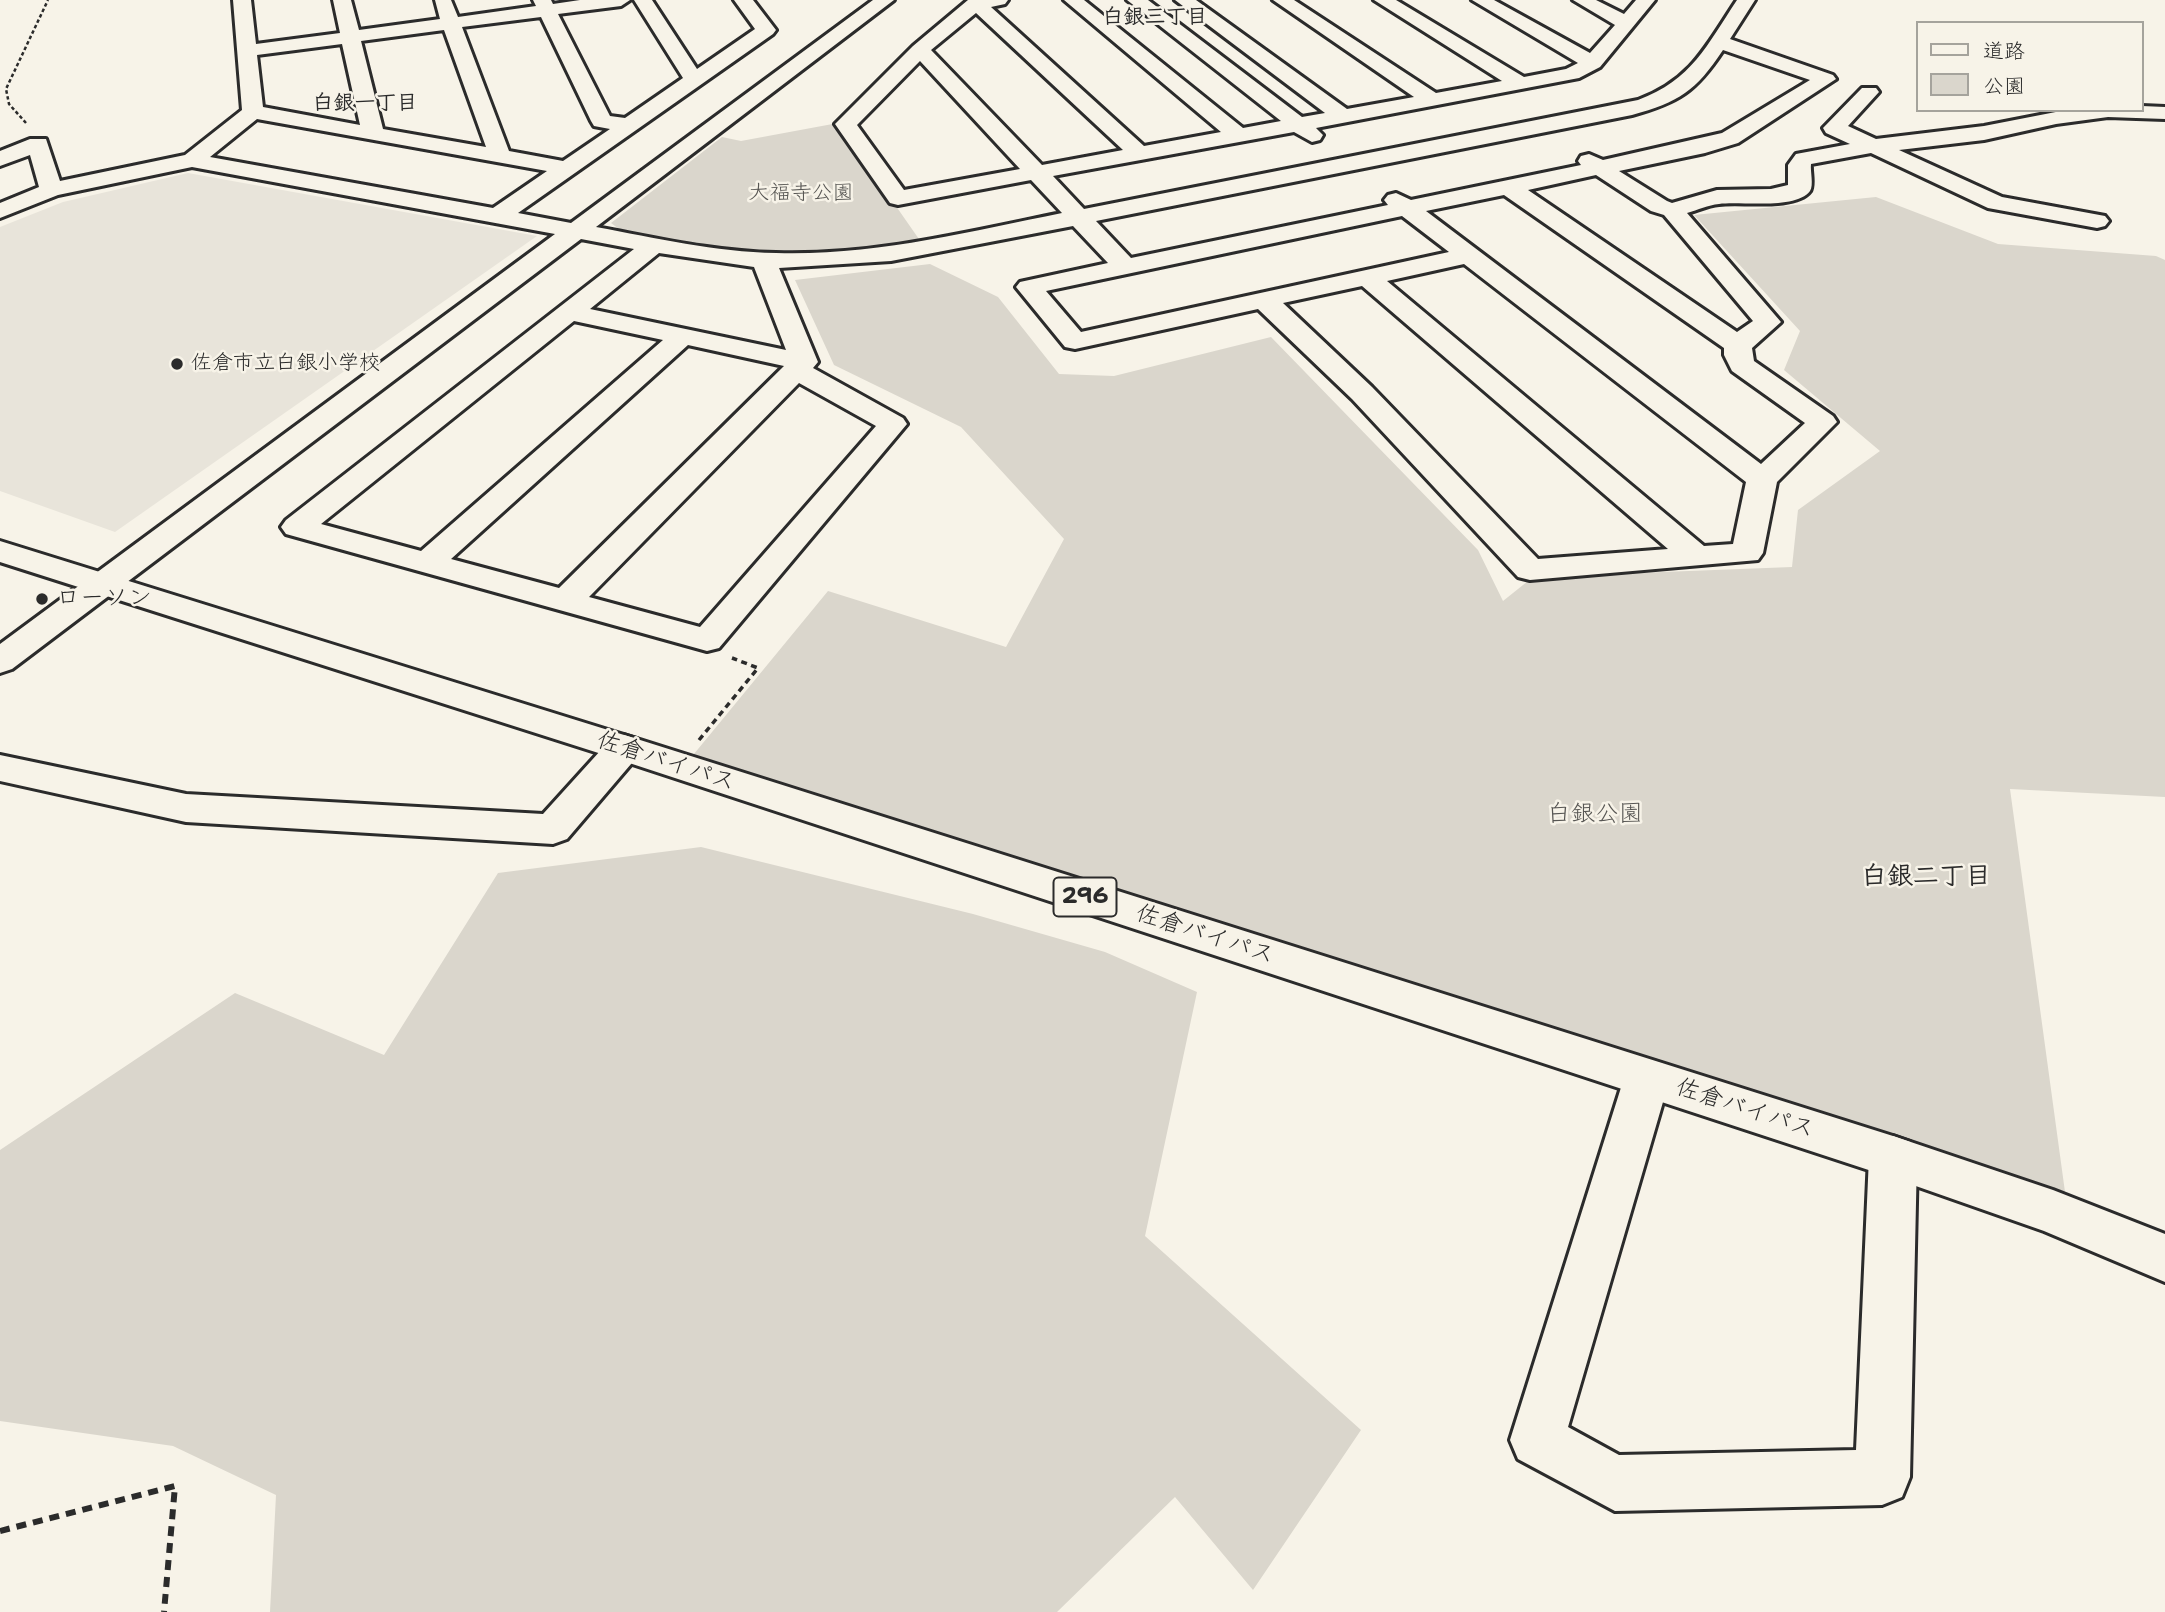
<!DOCTYPE html>
<html>
<head>
<meta charset="utf-8">
<style>
	body { margin:0 }
	#map { position:relative; width:2165px; height:1612px; overflow:hidden; background:#f7f3e8; font-family:"Shantell Sans","Klee One",sans-serif }
	canvas { display:block }
	.legend { position:absolute; left:1916px; top:21px; width:228px; height:91px; box-sizing:border-box; background:#f7f3e8; border:2px solid #a5a39c; margin:0; padding:9px 12px; list-style:none; font-size:21px; color:#2b2b2b }
	.legend li { display:flex; align-items:center; gap:14px; height:35px }
	.legend b { width:35px; border:2px solid #a5a39c }
</style>
</head>
<body>
<div id="map">
<canvas width="2165" height="1612"></canvas>
<ul class="legend">
<li><b style="height:9px;background:#f7f3e8"></b>道路</li>
<li><b style="height:19px;background:#dad6cc"></b>公園</li>
</ul>
</div>
<script>
const ctx = document.querySelector('canvas').getContext('2d');
ctx.lineJoin = 'round';
function fillPath(path, color) { ctx.fillStyle = color; ctx.fill(path, 'evenodd'); }
function trace(path, color, width, dash) { ctx.strokeStyle = color; ctx.lineWidth = width; ctx.lineCap = dash ? 'butt' : 'round'; ctx.setLineDash(dash || []); ctx.stroke(path); }
function write(font, color, halo, rows, align = 'center') {
  ctx.font = font + ' "Shantell Sans","Klee One",sans-serif'; ctx.lineWidth = 5; ctx.setLineDash([]); ctx.textBaseline = 'middle'; ctx.strokeStyle = halo; ctx.fillStyle = color; for (const [text, x, y, turn = 0] of rows) {
    ctx.save(); ctx.translate(x, y); ctx.rotate((+turn || 0) * Math.PI / 180); ctx.textAlign = isNaN(turn) ? turn : align; if (halo) ctx.strokeText(text, 0, 0); ctx.fillText(text, 0, 0); ctx.restore();
  }
}
fillPath(new Path2D(`
	M188,173L537,236L115,532L0,491V227L63,202Z`), '#e8e4da');
fillPath(new Path2D(`
	M838,123L921,242C878,250 832,257 788,257C731,257 674,241 619,229L611,223L722,137L741,141Z
	M1876,197L1998,244L2156,256L2165,260V797L2010,789L2065,1192L1638,1059L1294,946L689,760L828,591L1006,647L1064,539L961,427L834,365L795,280L930,264L998,297L1059,374L1114,376L1271,337L1478,550L1503,601L1533,577L1792,567L1798,510L1880,451L1784,370L1800,331L1694,215Z
	M701,847L973,914L1105,952L1197,992L1145,1236L1361,1430L1253,1590L1175,1497L1057,1612H270L276,1495L173,1446L0,1421V1150L235,993L384,1055L498,873Z`), '#dad6cc');
const minor = new Path2D(`
	M233,0H251L256,44L340,33L333,0H351L359,30L440,19L435,0H451L458,17L536,6L533,0H551L553,4L580,0H630L621,6L558,14L610,116L625,118L683,78L634,0H652L697,69L755,29L734,0H753L776,30L773,34L518,213L571,223L873,0H894L596,227C656,238 715,252 776,253C873,256 968,232 1062,213L1031,180L898,205L890,203L835,124L913,46L968,0H1008L1005,4L991,7L1144,146L1221,132L1064,0H1084L1243,128L1281,121L1127,0H1148L1302,117L1325,113L1175,0H1196L1347,109L1414,97L1273,0H1294L1436,93L1502,81L1374,0H1396L1524,77L1566,69L1578,63L1472,0H1494L1590,53L1615,25L1573,0H1596L1624,14L1636,0H1655L1600,67L1579,78L1316,128L1323,135L1320,140L1312,142L1294,132L1053,176L1084,209L1638,100C1692,80 1707,45 1737,0H1755L1730,39L1833,75L1836,79L1738,143L1705,153L1619,171L1667,201L1672,203L1717,190L1771,189L1788,185V165L1796,154L1850,144L1826,133L1823,128L1862,88H1876L1879,92L1848,126L1876,139L1984,126L2066,110H2142V106L2165,107V119L2108,117L2056,124L1984,140L1899,150L2002,197L2105,216L2109,221L2105,226L2097,228L1988,208L1871,153L1811,164C1810,171 1814,185 1810,191C1796,210 1740,201 1719,204C1708,205 1698,210 1687,213L1781,322L1752,348L1754,361L1833,416L1837,422L1777,482L1763,553L1758,560L1530,580L1518,577L1352,399L1258,309L1075,349L1065,347L1016,287L1020,282L1108,263L1073,226L891,261L779,268L818,362L813,368L903,418L907,424L719,648L707,651L286,534L281,527L286,520L634,249L581,239L12,669L0,673V644L555,234L192,167L58,195L0,218V203L39,187L30,155L0,166V151L30,139H46L60,181L185,155L242,110ZM976,13L1123,150L1042,165L931,50ZM541,17L591,121L594,126L610,129L563,161L509,151L462,27ZM444,30L486,147L383,129L361,41ZM342,44L360,125L263,107L257,55ZM1723,50L1810,80L1722,133L1603,160L1589,154L1581,156L1578,161L1581,165L1411,200L1396,193L1388,195L1384,200L1388,205L1131,258L1096,221L1632,115C1679,102 1696,91 1723,50ZM920,61L1020,169L904,190L857,125ZM257,119L547,171L493,208L210,157ZM1596,175L1651,211L1664,215L1753,321L1737,332L1528,190ZM1504,195L1724,348V355L1732,371L1805,423L1761,464L1426,211ZM1402,216L1449,252L1081,332L1046,291ZM659,253L754,267L786,350L590,309ZM1464,264L1746,482L1733,544L1704,546L1387,281ZM1362,286L1668,549L1538,559L1372,387L1283,303ZM574,321L663,340L421,551L321,524ZM688,345L784,366L559,588L451,559ZM799,383L876,426L700,627L589,597Z
	M624,735L637,739L643,748L637,757L567,839L553,844L186,822L0,781V755L186,794L543,814L611,739Z
	M1647,1059L1663,1064L1670,1078L1568,1427L1619,1455L1856,1450L1869,1157L1876,1142L1893,1136L1910,1142L1917,1157L1910,1477L1902,1497L1882,1505L1615,1511L1518,1459L1510,1440L1624,1078L1631,1064Z`);
const highway = new Path2D(`
	M0,541L637,739L1893,1136L2053,1190L2165,1234V1282L2044,1231L1893,1178L611,757L0,562Z`);
trace(minor, '#2b2b2b', 6);
trace(highway, '#2b2b2b', 6);
trace(new Path2D(`
	M26,123L9,104L6,89L48,0`), '#2b2b2b', 2.5, [3.5, 2.5]);
trace(new Path2D(`
	M699,740L758,668L732,658`), '#2b2b2b', 3.5, [6, 4.5]);
trace(new Path2D(`
	M0,1531L175,1486L164,1612`), '#2b2b2b', 6, [10, 7]);
fillPath(minor, '#f7f3e8');
fillPath(highway, '#f7f3e8');
for (const [x, y, r, color] of [
	[177,364,7,"#2b2b2b"],
	[42,599,7,"#2b2b2b"]
]) { const dot = new Path2D(); dot.arc(x, y, r, 0, 2 * Math.PI); ctx.fillStyle = color; ctx.fill(dot); trace(dot, '#f7f3e8', 2.5); }
write('bold 21px', '#2b2b2b', '#f7f3e8', [
	["白銀三丁目",1155,18],
	["白銀一丁目",365,104]
]);
write('21px', '#575653', '#f7f3e8', [
	["大福寺公園",801,194]
]);
write('21px', '#2b2b2b', '#f7f3e8', [
	["佐倉市立白銀小学校",191,364]
], 'left');
for (const [x, y, w] of [
	[1085,897,63]
]) { const box = new Path2D(); box.roundRect(x - w / 2, y - 19.5, w, 39, 5); ctx.fillStyle = '#f7f3e8'; ctx.fill(box); trace(box, '#2b2b2b', 2); }
write('bold 23px', '#2b2b2b', null, [
	["296",1085,897]
]);
write('24px', '#2b2b2b', '#f7f3e8', [
	["ローソン",56,599]
], 'left');
write('24px', '#2b2b2b', '#f7f3e8', [
	["佐倉バイパス",666,762,18],
	["佐倉バイパス",1205,935,18],
	["佐倉バイパス",1745,1109,18]
]);
write('24px', '#575653', '#f7f3e8', [
	["白銀公園",1595,815]
]);
write('bold 26px', '#2b2b2b', '#f7f3e8', [
	["白銀二丁目",1926,877]
]);
</script>
</body>
</html>
